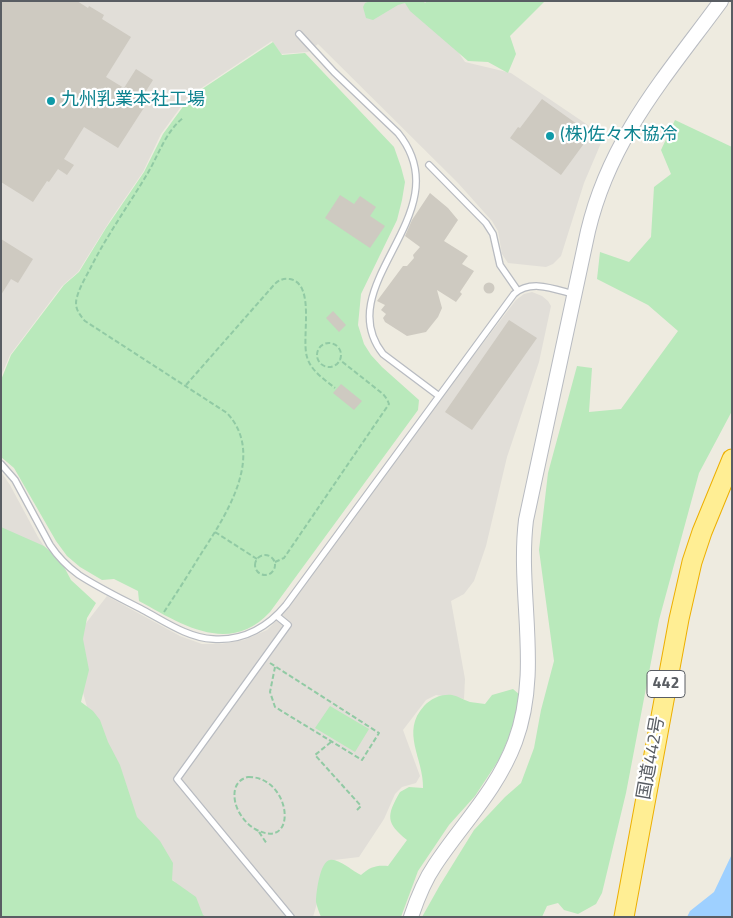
<!DOCTYPE html>
<html>
<head>
<meta charset="utf-8">
<style>
	body { margin:0 }
	#map { position:relative; width:733px; height:918px; overflow:hidden; background:#eeebe0; font-family:"Titillium Web",sans-serif }
	canvas { display:block }
	.frame { position:absolute; inset:0; border:2px solid #595d63; pointer-events:none }
</style>
</head>
<body>
<div id="map">
<canvas width="733" height="918"></canvas>
<div class="frame"></div>
</div>
<script>
const ctx = document.querySelector('canvas').getContext('2d');
ctx.lineJoin = 'round';
function fillPath(path, color) { ctx.fillStyle = color; ctx.fill(path, 'evenodd'); }
function trace(path, color, width, dash) { ctx.strokeStyle = color; ctx.lineWidth = width; ctx.lineCap = dash ? 'butt' : 'round'; ctx.setLineDash(dash || []); ctx.stroke(path); }
function write(font, color, halo, rows, align = 'center') {
  ctx.font = font + ' "Titillium Web","Noto Sans JP",sans-serif'; ctx.lineWidth = 4.5; ctx.setLineDash([]); ctx.textBaseline = 'middle'; ctx.strokeStyle = halo; ctx.fillStyle = color; for (const [text, x, y, turn = 0] of rows) {
    ctx.save(); ctx.translate(x, y); ctx.rotate((+turn || 0) * Math.PI / 180); ctx.textAlign = isNaN(turn) ? turn : align; if (halo) ctx.strokeText(text, 0, 0); ctx.fillText(text, 0, 0); ctx.restore();
  }
}
fillPath(new Path2D(`
	M1,1H427L425,3L465,62L511,73L604,136L584,183L561,256L553,264L546,267L508,263L502,254L498,231L492,221L458,183L318,44L308,52L281,54L272,41L188,97L161,134L143,172L111,219L78,272L62,286L10,355L1,376Z
	M532,292L542,296L548,301L551,306L539,362L507,457L486,546L474,581L464,594L451,601L465,679L464,699L436,695L426,700L403,730L420,776L416,783L402,787L395,794L384,819L359,857L334,860L324,879L313,917H199L174,881L160,873L87,707L82,689L80,648L83,627L107,596L180,636L202,644H220L244,640L267,630L280,617L454,381L516,300L524,294Z
	M1,472L10,485L38,537L47,551L1,565Z`), '#e1ded8');
fillPath(new Path2D(`
	M370,1H423L425,3L427,1H545L510,36L516,54L508,73L488,62L468,61L410,11L405,3L398,5L373,20L366,18L363,7L365,3Z
	M273,42L282,55L305,53L394,147L401,167L405,182L402,200L397,220L361,294L358,325L364,344L371,355L382,367L419,400L418,410L270,612C229,656 181,624 139,601L138,591L114,579L102,580L80,567L67,556L56,541L14,468L1,457V380L11,355L64,285L79,272L106,228L144,172L163,134L190,97Z
	M675,120L732,147V411L699,473L659,620L626,793L602,893L596,904L578,914L564,910L558,903L547,906L542,917H422L440,885L474,830L505,797L521,783L534,748L541,710L554,661L539,550L548,473L577,366L592,368L589,412L621,409L678,331L648,305L597,279L600,252L629,262L651,237L654,187L671,174L661,150Z
	M1,527L44,546L61,561L71,580L96,603L87,618L83,639L89,670L81,702L93,711L100,720L108,742L120,765L137,817L160,841L173,863L172,880L196,897L203,915L206,917H1Z
	M513,689L520,695L514,725L500,758L475,796L449,825L418,871L401,917H321C319,912 317,907 316,902C316,893 320,861 330,860C338,858 354,872 361,875C370,867 376,865 388,866L407,840C386,823 386,816 400,792L409,787L423,788C424,759 400,732 424,706C431,699 440,694 452,695C458,696 464,700 470,702C475,703 480,703 485,704L492,695Z
	M330,706L369,729L355,752L315,728Z`), '#b9e9bb');
fillPath(new Path2D(`
	M732,854V917H687L690,911L714,892Z`), '#9ed0ff');
fillPath(new Path2D(`
	M1,1H77L88,8L89,6L104,15L102,19L131,37L106,77L124,88L136,69L153,80L141,99L147,103L118,148L84,127L64,159L74,165L67,175L58,169L49,182L47,181L33,202L1,182Z
	M542,99L591,134L561,175L510,138L518,127L520,128Z
	M430,193L448,208L458,220L444,241L468,256L462,264L474,271L460,292L462,294L456,302L437,290L442,308L438,317L426,332L407,336L385,322L383,318L386,314L381,310L385,305L377,301L403,266H407L414,258L413,255L420,247L405,236L412,220Z
	M340,195L354,204L360,196L376,207L370,216L385,226L370,248L325,218Z
	M1,239L33,259L18,283L11,279L1,295Z
	M483.5 288a5.5 5.5 0 1 1 11 0a5.5 5.5 0 1 1-11 0Z
	M333,311L346,325L339,332L326,318Z
	M509,320L537,338L472,430L445,412Z
	M341,384L362,401L354,410L333,393Z`), '#cecac1');
const service = new Path2D(`
	M299,34L334,72L398,133C463,213 328,284 383,354L439,396
	M429,165L486,223L493,234L500,265L518,291
	M1,464L15,480L50,545C58,557 68,567 79,575C99,588 122,599 143,610C164,621 188,638 213,639C243,641 267,628 286,605L514,294C531,279 554,289 573,294
	M277,616L288,625L177,779L291,917`);
const tertiary = new Path2D(`
	M411,917C417,899 424,881 435,865C462,824 497,790 515,742C542,670 517,594 526,520L588,231C610,138 666,76 721,1`);
const trunk = new Path2D(`
	M624,917L679,619L692,562L702,532L732,459`);
trace(service, '#b8bbc1', 8);
trace(tertiary, '#b8bbc1', 16);
trace(trunk, '#edaf00', 21);
trace(new Path2D(`
	M317 355a12 12 0 1 1 24 0a12 12 0 1 1-24 0Z
	M186,385L273,286C277,281 282,278 290,279C316,284 301,338 307,357C311,371 324,379 335,388
	M215,532L257,559
	M255 565a10 10 0 1 1 20 0a10 10 0 1 1-20 0Z
	M275,562L284,558L389,404L387,399L383,394L340,360
	M164,612C176,594 188,575 199,557C224,518 267,456 227,413L85,321C78,313 74,307 77,297C80,286 87,275 92,265C108,234 128,206 146,176C158,157 165,132 183,118
	M270,663L379,733L362,760L275,707L270,692L275,667
	M331,742L315,755L361,806L357,810
	M248,777C292,776 299,853 255,829C245,823 237,812 235,801C233,790 236,780 248,777Z
	M259,832L267,844`), '#91caa4', 2, [5, 2.5]);
trace(service, '#fff', 5.5);
trace(tertiary, '#fff', 14);
trace(trunk, '#ffee94', 19);
for (const [x, y, r, color] of [
	[51,101,5,"#0f9aa8"],
	[550,136,5,"#0f9aa8"]
]) { const dot = new Path2D(); dot.arc(x, y, r, 0, 2 * Math.PI); ctx.fillStyle = color; ctx.fill(dot); trace(dot, '#fff', 2); }
for (const [x, y, w] of [
	[666,684,38]
]) { const box = new Path2D(); box.roundRect(x - w / 2, y - 13.5, w, 27, 4); ctx.fillStyle = '#fff'; ctx.fill(box); trace(box, '#595d63', 1); }
write('bold 16px', '#595d63', null, [
	["442",666,684]
]);
write('18px', '#0d838f', '#fff', [
	["九州乳業本社工場",61,101],
	["(株)佐々木協冷",560,136]
], 'left');
write('18px', '#595d63', '#fff', [
	["国道442号",652,758,-80]
]);
</script>
</body>
</html>
